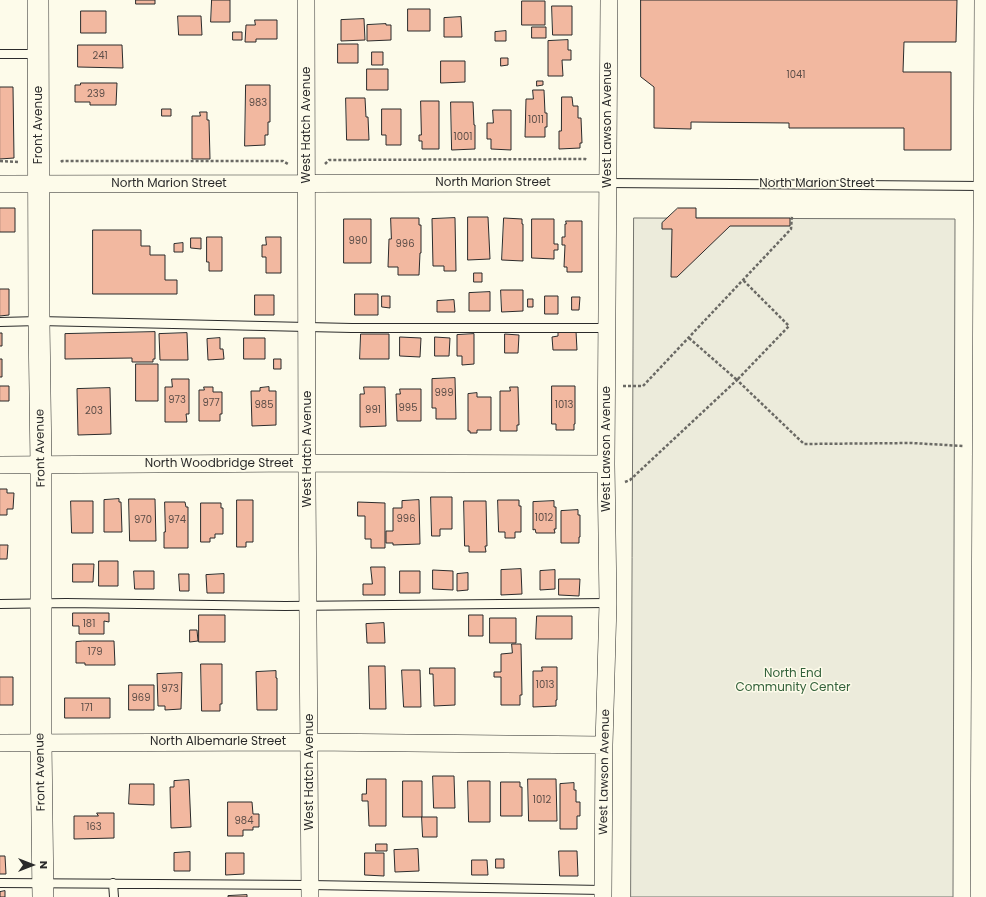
<!DOCTYPE html>
<html>
<head>
<meta charset="utf-8">
<style>
	body { margin:0 }
	#map { position:relative; width:986px; height:897px; overflow:hidden; background:#fdfbea; font-family:Poppins,sans-serif }
	canvas { display:block }
	.north { position:absolute; left:12px; top:845px; width:40px; height:40px; -webkit-text-stroke:3px #fdfbea; paint-order:stroke; rotate:90deg; font-size:11px; font-weight:700; line-height:16px; text-align:center; color:#2b2b2b }
	.north::after { content:''; display:block; margin:auto; width:14px; height:18px; background:#2b2b2b; clip-path:polygon(50% 0,100% 100%,50% 72%,0 100%) }
</style>
</head>
<body>
<div id="map">
<canvas width="986" height="897"></canvas>
<div class="north">N</div>
</div>
<script>
const ctx = document.querySelector('canvas').getContext('2d');
ctx.lineJoin = 'round';
function fillPath(path, color) { ctx.fillStyle = color; ctx.fill(path, 'evenodd'); }
function trace(path, color, width, dash) { ctx.strokeStyle = color; ctx.lineWidth = width; ctx.lineCap = dash ? 'butt' : 'round'; ctx.setLineDash(dash || []); ctx.stroke(path); }
function write(font, color, halo, rows, align = 'center') {
  ctx.font = font + ' Poppins,sans-serif'; ctx.lineWidth = 3; ctx.setLineDash([]); ctx.textBaseline = 'middle'; ctx.strokeStyle = halo; ctx.fillStyle = color; for (const [text, x, y, turn = 0] of rows) {
    ctx.save(); ctx.translate(x, y); ctx.rotate((+turn || 0) * Math.PI / 180); ctx.textAlign = isNaN(turn) ? turn : align; if (halo) ctx.strokeText(text, 0, 0); ctx.fillText(text, 0, 0); ctx.restore();
  }
}
const green = new Path2D(`
	M634,218L955,219L953,897H631Z`);
fillPath(green, '#ecebdb');
trace(green, '#74746e', 1);
const building = new Path2D(`
	M136,0H155V4H136Z
	M212,0H230V22H211Z
	M641,0H957L956,42H904L903,72H951V150H904V128H789V123L691,122V129L654,128V87L641,77Z
	M522,1H545V25H522Z
	M552,6H572V35H553Z
	M408,9H430V31H408Z
	M81,11H106V33H81Z
	M178,16H201L202,35H179Z
	M461,17L462,37H444V18Z
	M364,19L365,40L341,41V20Z
	M255,20H277V39H256V42H245L246,25H255Z
	M386,24V25H391V40L367,41V25Z
	M532,27H546V38H532Z
	M506,31V41H495V32Z
	M233,32H242V40H233Z
	M568,40V50H571V60H562L563,76H548V41Z
	M338,44H358V63H338Z
	M78,45H122L123,68L78,67Z
	M372,52H383V65H372Z
	M501,58H508V65L501,66Z
	M441,61H465V82L441,83Z
	M367,69H388V90H367Z
	M537,81H543V85L537,86Z
	M81,83H117L116,105H90V102H75V85H80Z
	M246,85H270V122H268V135H265V145L245,146Z
	M0,87H13L14,158L0,159Z
	M533,90H544L545,113H547V127H545V137H525L526,99H533Z
	M562,97H572L573,106H578V118H581L582,143H580V148L559,149V131H561Z
	M346,98H365L366,117H368L369,140H347Z
	M421,101H439V149H422V141H419V135H421Z
	M451,102H473L474,125H475V149L452,150Z
	M162,109H171V116H162Z
	M382,109H401V145H386V135H382Z
	M493,110H511V150L491,149V139H487V123H493Z
	M200,112H207V120H209L210,159H192V116H200Z
	M0,208H15V232H0Z
	M678,208H696V218H790V226H730L677,277H671L672,229H662V223Z
	M468,217H488L490,259L468,260Z
	M391,218H419V225H421V253H420L419,275H398V267H388L389,239H391Z
	M455,218L456,271H444V266H433L432,219Z
	M504,218L522,219V224H523V261L502,260Z
	M344,219H371V263H344Z
	M532,219H554V244H558V250H554V259L532,258Z
	M566,221H582V272H567V267H564L565,245H562V237H565V224H566Z
	M93,230H141V246H150V255H165V280H177V294H93Z
	M207,237H222V271H209V262H207Z
	M266,237H281V273H266V257H262V245H266Z
	M191,238H201V249L191,248Z
	M183,243V252H174V244Z
	M474,273H482V282H474Z
	M0,289H9V315L0,316Z
	M501,290H523V311L502,312Z
	M490,292V311H469V293Z
	M355,294H378V315H355Z
	M255,295H274V315H255Z
	M382,296H390V308L382,307Z
	M545,296H558V314H545Z
	M572,297H580L579,310H572Z
	M528,299H533V307H528Z
	M454,300L455,312H437V301Z
	M576,331L577,350H553L552,337L558,336V332Z
	M155,332V359H153V362H132V358L65,359V334Z
	M0,333H2V346H0Z
	M187,333L188,360H160L159,334Z
	M361,334H389V359H360Z
	M474,334V364L462,365V356H457V335Z
	M505,334L519,335L518,353H505Z
	M400,337L421,338L420,357L400,356Z
	M435,337L450,338L449,356H435Z
	M220,338V349H223L224,359L208,360L207,339Z
	M244,338H265V359H244Z
	M0,359H2V377H0Z
	M274,359H281V369H274Z
	M136,364H158V401H136Z
	M455,378L456,419H436V408H432V379Z
	M172,379H189V414H186L187,422H165V387H172Z
	M0,386H9V401H0Z
	M552,386H575V424H574V430H556V424H552Z
	M204,387H213V392H222V414H220V421H199V390H204Z
	M269,387V391H276V425L252,426L251,391H260V388Z
	M364,387H385L386,426L360,427V394H364Z
	M510,387H518L519,425H517V431H500V391H510Z
	M110,388L111,434L78,435L77,389Z
	M400,389H421V421H397L396,394H400Z
	M477,393V397H491V430H477V433H470V431H468V394Z
	M0,489H7V493H14L13,509H7V515H0Z
	M431,497H452V529H440V536H432Z
	M119,499V502H121L122,532H104V500Z
	M129,499H155L156,541H130Z
	M237,500H253V542H246V547H237Z
	M419,500L420,544L393,545V543H386V531H393V508H402V501Z
	M498,500H519V506H521V532H515V538H505V532H499Z
	M71,501H93V533H72Z
	M464,501H486L487,546H485L486,552H469V546H465Z
	M554,501V507H556V529H554L555,533H536L535,529L533,530V502Z
	M165,502H185L186,507H188V548H164V532H165Z
	M358,502L385,503V548H371V539H365V516H358Z
	M201,503H221V508H223V534H215V538H210V542H201Z
	M578,510V515H580V537H579V543H561V511Z
	M0,545H8L7,559H0Z
	M99,561H118V586H99Z
	M73,564H94L93,582H73Z
	M371,567H385V595H363V584H372Z
	M521,569L522,594L501,595V570Z
	M433,570L453,571V590L433,589Z
	M555,570V589L540,590V571Z
	M134,571H154V589H135Z
	M400,571H420V593H400Z
	M468,573V590L457,591V574Z
	M179,574H189V591H180Z
	M224,574V593H207L206,575Z
	M559,579H580L579,596L559,595Z
	M73,613H109V622L104,621V634H79V626H73Z
	M199,615H225V642H199Z
	M469,615H483V636H469Z
	M537,616H572V639H536Z
	M490,618H516V643H490Z
	M384,623L385,643H367L366,624Z
	M190,630H197L198,641L190,642Z
	M83,641H114L115,665H85V663H76V642Z
	M512,644H521L522,695H520V705H501V677H494V672H501V654L512,653Z
	M201,664H222V704H220V711H202Z
	M369,666H385L386,709H370Z
	M542,667H557V700H556V706L533,707V671H542Z
	M430,668H455V705L434,706L433,674H430Z
	M402,670H420L421,707H404Z
	M276,671V678H277V710H257L256,672Z
	M182,673L181,709L165,710V706H158L157,674Z
	M0,677H13V705H0Z
	M129,685H154V710H129Z
	M65,698H110V718H65Z
	M433,776H454L455,808H434Z
	M367,779H386V826H369L368,801H362V794H366Z
	M528,779H556L557,821H529Z
	M189,780L191,827L171,828L170,787H174V781Z
	M403,781H422V817H403Z
	M468,781H490V822H469Z
	M501,782H520V787H522V816H501Z
	M574,783V790H576V802H580V816H577V829H560V784Z
	M130,784H154V805L129,804Z
	M228,802H252L253,814H259V827H253V830H243V836H228Z
	M97,813H114V838L74,839V816H98Z
	M422,817H437V837H423Z
	M376,844H387V851H376Z
	M418,849L419,871L395,872L394,850Z
	M559,851H577L578,876H560Z
	M190,852V871H174V853Z
	M226,853H244V874L226,875Z
	M365,853H384V876L365,875Z
	M0,856H5L6,874H0Z
	M496,859H504V868H496Z
	M472,860H487L488,875H472Z
	M5,891V897H0V892Z
	M247,895V897H228V896Z`);
fillPath(building, '#f2b8a0');
trace(building, '#2b2b2b', 1);
const service = new Path2D(`
	M0,54H37
	M608,183L982,186
	M0,322L39,321L352,328H607
	M0,604L66,603L285,606L608,603
	M0,883L310,885L603,890
	M113,883L114,897`);
const minor = new Path2D(`
	M306,0L307,484L310,897
	M0,184L608,183
	M0,465L307,463L606,464
	M0,743L310,742L604,745
	M603,897L604,745L608,603L606,464L609,0
	M979,897L983,0`);
const tertiary = new Path2D(`
	M38,0L39,321L41,465V742L43,897`);
trace(service, '#2b2b2b', 10);
trace(minor, '#2b2b2b', 18);
trace(tertiary, '#2b2b2b', 22);
trace(new Path2D(`
	M0,161L18,162
	M61,162L62,161H283L288,164
	M325,164L329,160L585,159L588,160
	M689,338L737,380L789,326L743,280
	M623,386H643L791,229L792,215
	M625,482L630,480L737,380L804,444L912,443L963,446`), '#6a6964', 2.5, [3, 2]);
trace(service, '#fdfbea', 8);
trace(minor, '#fdfbea', 17);
trace(tertiary, '#fdfbea', 21);
write('10px', '#5d4e48', null, [
	["241",100,56],
	["1041",796,75],
	["239",96,94],
	["983",258,103],
	["1011",536,120],
	["1001",463,137],
	["990",358,241],
	["996",405,244],
	["999",444,393],
	["973",177,400],
	["977",211,403],
	["985",264,405],
	["1013",564,405],
	["995",408,408],
	["991",373,410],
	["203",94,411],
	["1012",544,518],
	["996",406,519],
	["970",143,520],
	["974",177,520],
	["181",89,624],
	["179",95,652],
	["1013",545,685],
	["973",170,689],
	["969",141,698],
	["171",87,708],
	["1012",542,800],
	["984",244,821],
	["163",94,827]
]);
write('12px', '#2b2b2b', '#fdfbea', [
	["Front Avenue",39,125,-90],
	["West Hatch Avenue",307,125,-90],
	["West Lawson Avenue",608,125,-90],
	["North Marion Street",493,183],
	["North Marion Street",169,184],
	["North Marion Street",817,184],
	["Front Avenue",41,448,-91],
	["West Hatch Avenue",308,449,-90],
	["West Lawson Avenue",607,449,-90],
	["North Woodbridge Street",219,464],
	["North Albemarle Street",218,742],
	["Front Avenue",41,772,-91],
	["West Hatch Avenue",310,772,-90],
	["West Lawson Avenue",605,772,-89]
]);
write('12px', '#34623c', '#fdfbea', [
	["North End",793,674],
	["Community Center",793,688]
]);
</script>
</body>
</html>
